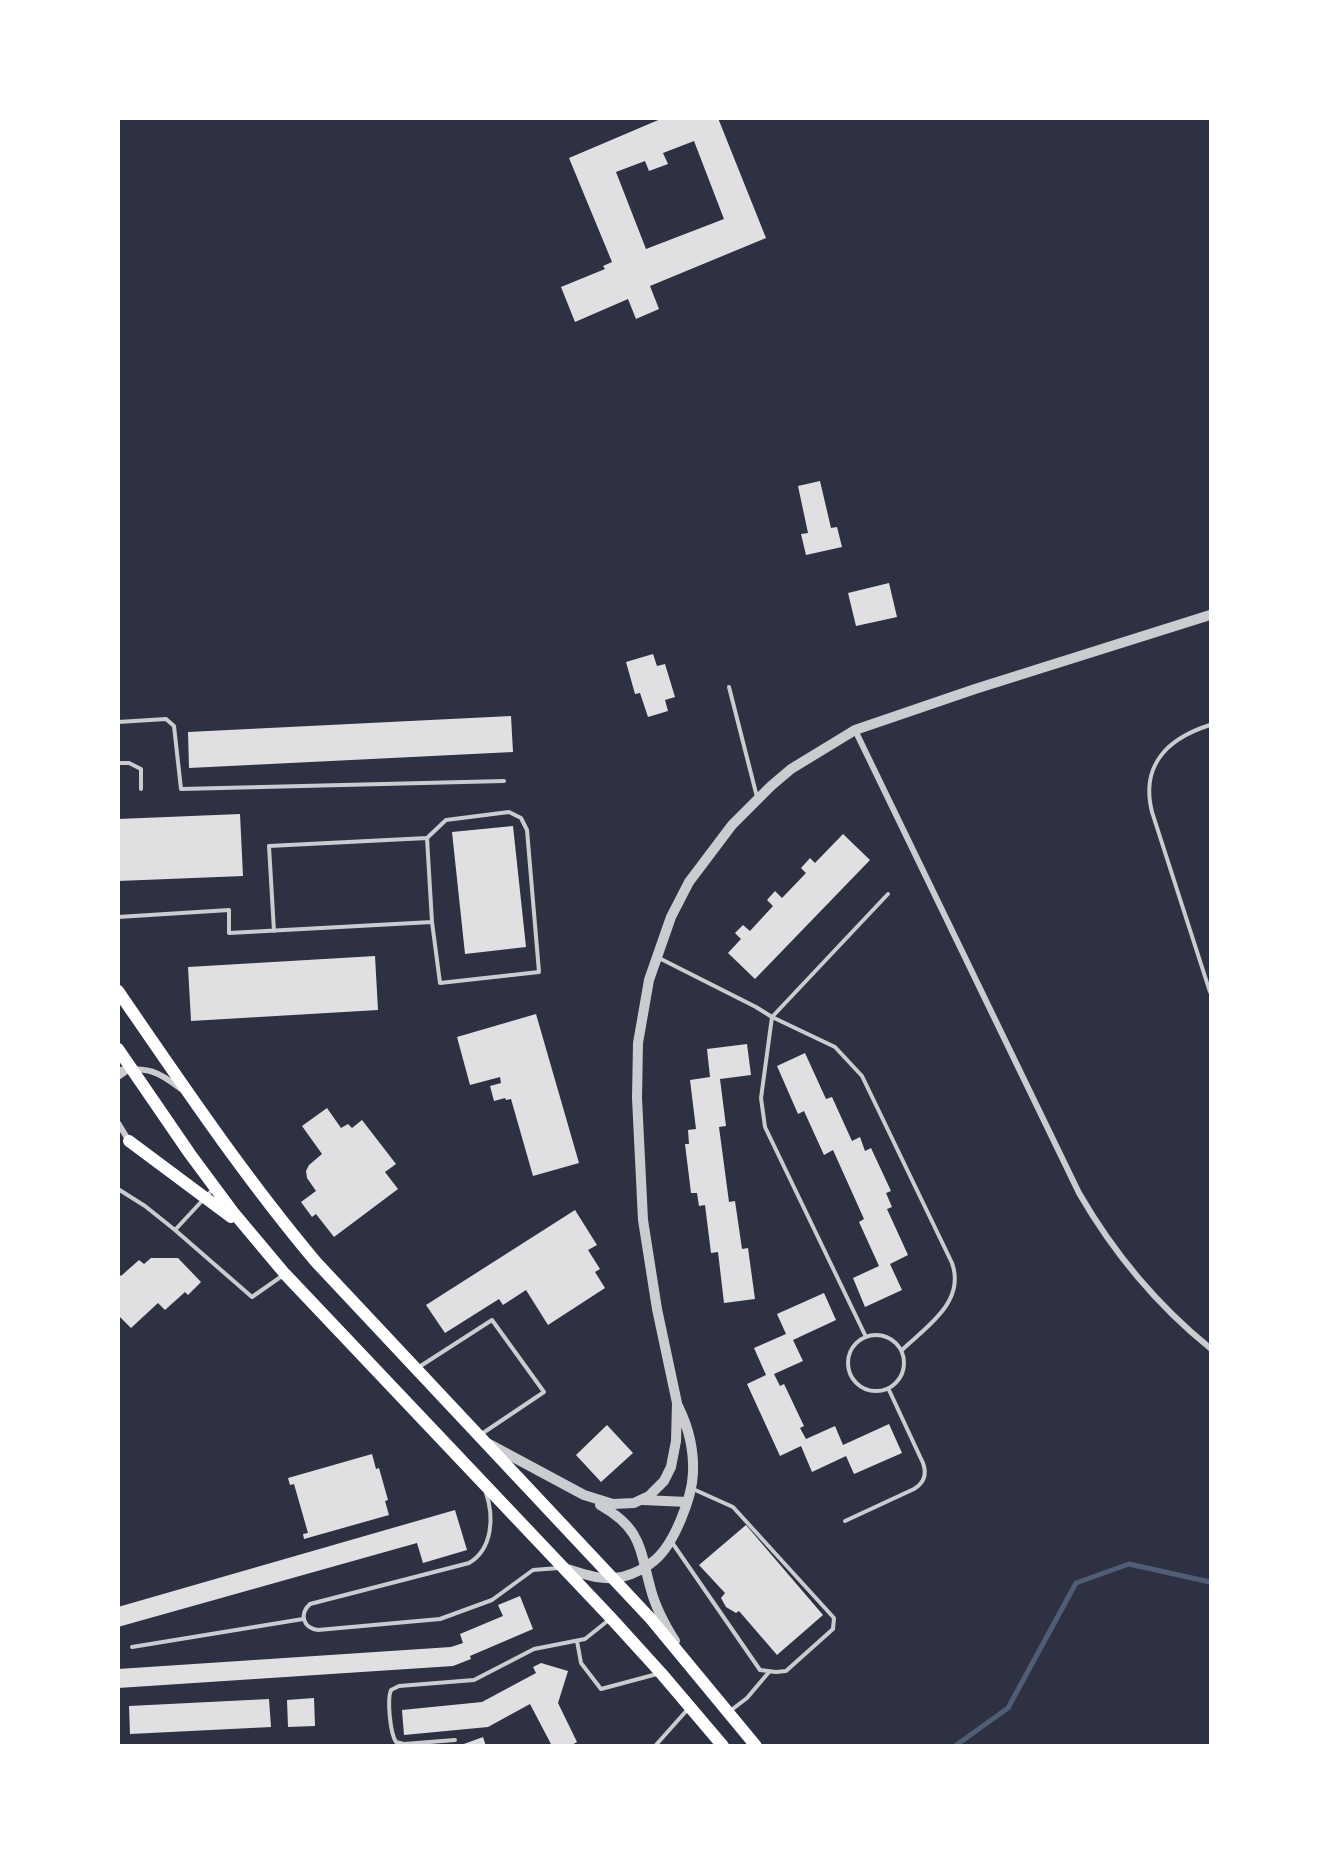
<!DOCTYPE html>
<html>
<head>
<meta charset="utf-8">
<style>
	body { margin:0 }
	#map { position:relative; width:1329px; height:1864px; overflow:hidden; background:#2d3142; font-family:"Alegreya Sans",sans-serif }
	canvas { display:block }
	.frame { position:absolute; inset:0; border:120px solid #fff; pointer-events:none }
</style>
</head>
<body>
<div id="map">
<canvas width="1329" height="1864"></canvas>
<div class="frame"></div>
</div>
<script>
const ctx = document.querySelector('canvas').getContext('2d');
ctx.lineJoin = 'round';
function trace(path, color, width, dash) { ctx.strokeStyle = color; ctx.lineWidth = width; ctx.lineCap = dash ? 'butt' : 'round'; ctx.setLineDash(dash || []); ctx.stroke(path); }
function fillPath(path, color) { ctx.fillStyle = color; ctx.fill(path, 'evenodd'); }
trace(new Path2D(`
	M955,1746L1008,1708L1076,1583L1129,1564L1210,1582`), '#4f5d75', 5);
fillPath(new Path2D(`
	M663,118H718L766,238L650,286L659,309L636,319L628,299L575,322L561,287L605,269L603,266L612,262L569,158ZM694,141L724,219L646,249L616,172L645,161L649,171L668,164L663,153Z
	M820,481L831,528L837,527L842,547L806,555L801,534L808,533L798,486Z
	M889,583L897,617L856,626L848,593Z
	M653,654L657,666L665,664L675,697L665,700L668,711L648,717L640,693L635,694L626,662Z
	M511,716L513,752L189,768L188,732Z
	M240,814L243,876L118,881V819Z
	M513,826L526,947L465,954L452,832Z
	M843,834L870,860L755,979L728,953L741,939L735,933L743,925L750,931L773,906L767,900L775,891L782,898L806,873L801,868L810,858L815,863Z
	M375,956L378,1010L191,1021L188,967Z
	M536,1014L579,1163L533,1176L511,1099L506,1100L505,1098L494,1101L490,1086L501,1083L500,1077L470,1085L457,1037Z
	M747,1044L751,1075L720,1079L726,1126L719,1127L729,1202L735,1201L742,1249L748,1248L755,1299L724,1303L718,1252L711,1253L705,1205L699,1206L697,1193H691L685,1144H689L688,1130L696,1129L690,1080L710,1077L707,1049Z
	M805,1053L826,1099L832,1097L852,1141L860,1137L865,1151L871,1148L891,1191L886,1193L892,1207L887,1209L908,1255L890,1264L902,1290L865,1307L853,1278L879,1266L859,1222L864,1219L833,1150L824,1155L804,1111L798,1114L777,1066Z
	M327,1108L341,1128L348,1124L352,1128L362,1120L396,1164L385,1172L398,1189L334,1237L316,1214L312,1217L301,1202L316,1191L307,1178L306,1171L309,1165L322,1154L302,1126Z
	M575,1210L597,1245L588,1250L600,1269L595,1272L605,1288L548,1325L526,1290L503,1305L499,1299L445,1333L426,1305Z
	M151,1258H178L201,1282L188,1295L185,1292L165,1310L158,1303L131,1328L118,1315V1273L121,1276L139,1260L144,1264Z
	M824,1293L836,1320L793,1340L803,1361L774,1374L780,1386L784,1384L804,1426L800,1428L806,1439L835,1426L843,1445L889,1424L902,1453L854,1474L846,1456L812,1472L801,1446L780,1456L747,1384L766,1375L754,1348L786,1334L777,1314Z
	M607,1425L633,1453L601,1482L576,1455Z
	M372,1454L376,1469L379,1468L388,1500L385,1501L389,1515L304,1539L303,1534L308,1533L294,1484L290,1485L288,1478Z
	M455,1510L467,1550L423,1563L417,1543L118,1627V1607Z
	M746,1525L823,1615L777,1655L739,1611L736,1613L726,1607L721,1598L725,1593L699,1565Z
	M520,1596L533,1629L470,1656L471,1659L453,1666L118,1688V1669L451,1647L463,1643L460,1634L503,1616L498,1605Z
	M541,1663L568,1671L558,1703L577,1742L570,1746H552L530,1704L488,1727L404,1735L402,1710L482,1702L536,1673L533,1667Z
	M314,1698L315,1726L288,1727L287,1700Z
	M269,1699L271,1727L130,1734L129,1706Z
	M483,1737L486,1746H461V1745Z`), '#e0e0e3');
trace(new Path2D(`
	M729,687L757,797
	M118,722L166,719L174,726L181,789L504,781
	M1210,725C1169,738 1140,764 1152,812L1210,992
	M118,763H129L141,769V789
	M427,838L432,922
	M118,917L229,910V933L432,922L440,983L539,972L527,830L521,818L509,812L446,820L427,838L269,846L274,931
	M659,958L756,1007L772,1017L888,894
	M118,1189L145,1206L175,1230L214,1188
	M175,1230L252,1297L282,1276
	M848 1363a28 28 0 1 1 56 0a28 28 0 1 1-56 0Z
	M866,1337L765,1127L761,1098L772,1017L835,1047L862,1076L952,1263C966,1302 926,1327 902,1350
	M419,1367L492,1320L544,1392L480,1435
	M486,1493C494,1516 493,1549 469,1563L310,1604C299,1614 303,1628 318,1630L440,1619L492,1600L533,1570L559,1568
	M845,1521L914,1489C924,1483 927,1474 923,1463L889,1390
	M671,1541L760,1670L776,1672L786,1671L833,1629L834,1618L733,1507L693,1489
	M577,1641L581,1663L601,1689L657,1674
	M132,1647L303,1619
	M730,1711L747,1698L769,1672
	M455,1740L404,1744L396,1742C390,1733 387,1699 391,1690L399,1686L474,1680L534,1649L585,1639L610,1619
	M655,1746L688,1709`), '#caccd0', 4);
trace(new Path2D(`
	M855,730L1079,1193C1113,1252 1157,1305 1210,1348
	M118,1070C148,1067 158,1071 181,1089
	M118,1077L128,1070
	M118,1123L129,1141`), '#caccd0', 6);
trace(new Path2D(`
	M489,1444L584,1495L613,1504L634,1503L649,1496L664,1481L671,1467L676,1441L677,1403L657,1309L643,1220L637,1098L638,1043L649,980L671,917L689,882L732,825L771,786L791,769L855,730L975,689L1210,615
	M643,1500L687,1502
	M600,1505C642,1529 639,1547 651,1590C656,1609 665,1625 675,1641
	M564,1568C583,1574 601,1581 622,1577C633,1574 646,1568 655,1560C674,1544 692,1498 693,1473C694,1449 689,1428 678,1406`), '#caccd0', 10);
trace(new Path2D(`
	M118,991C182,1084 243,1175 316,1262L651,1619L756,1746
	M118,1049L190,1154L233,1212L285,1274L611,1618L661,1673L723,1746
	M129,1141L231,1217`), '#fff', 12);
</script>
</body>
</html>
